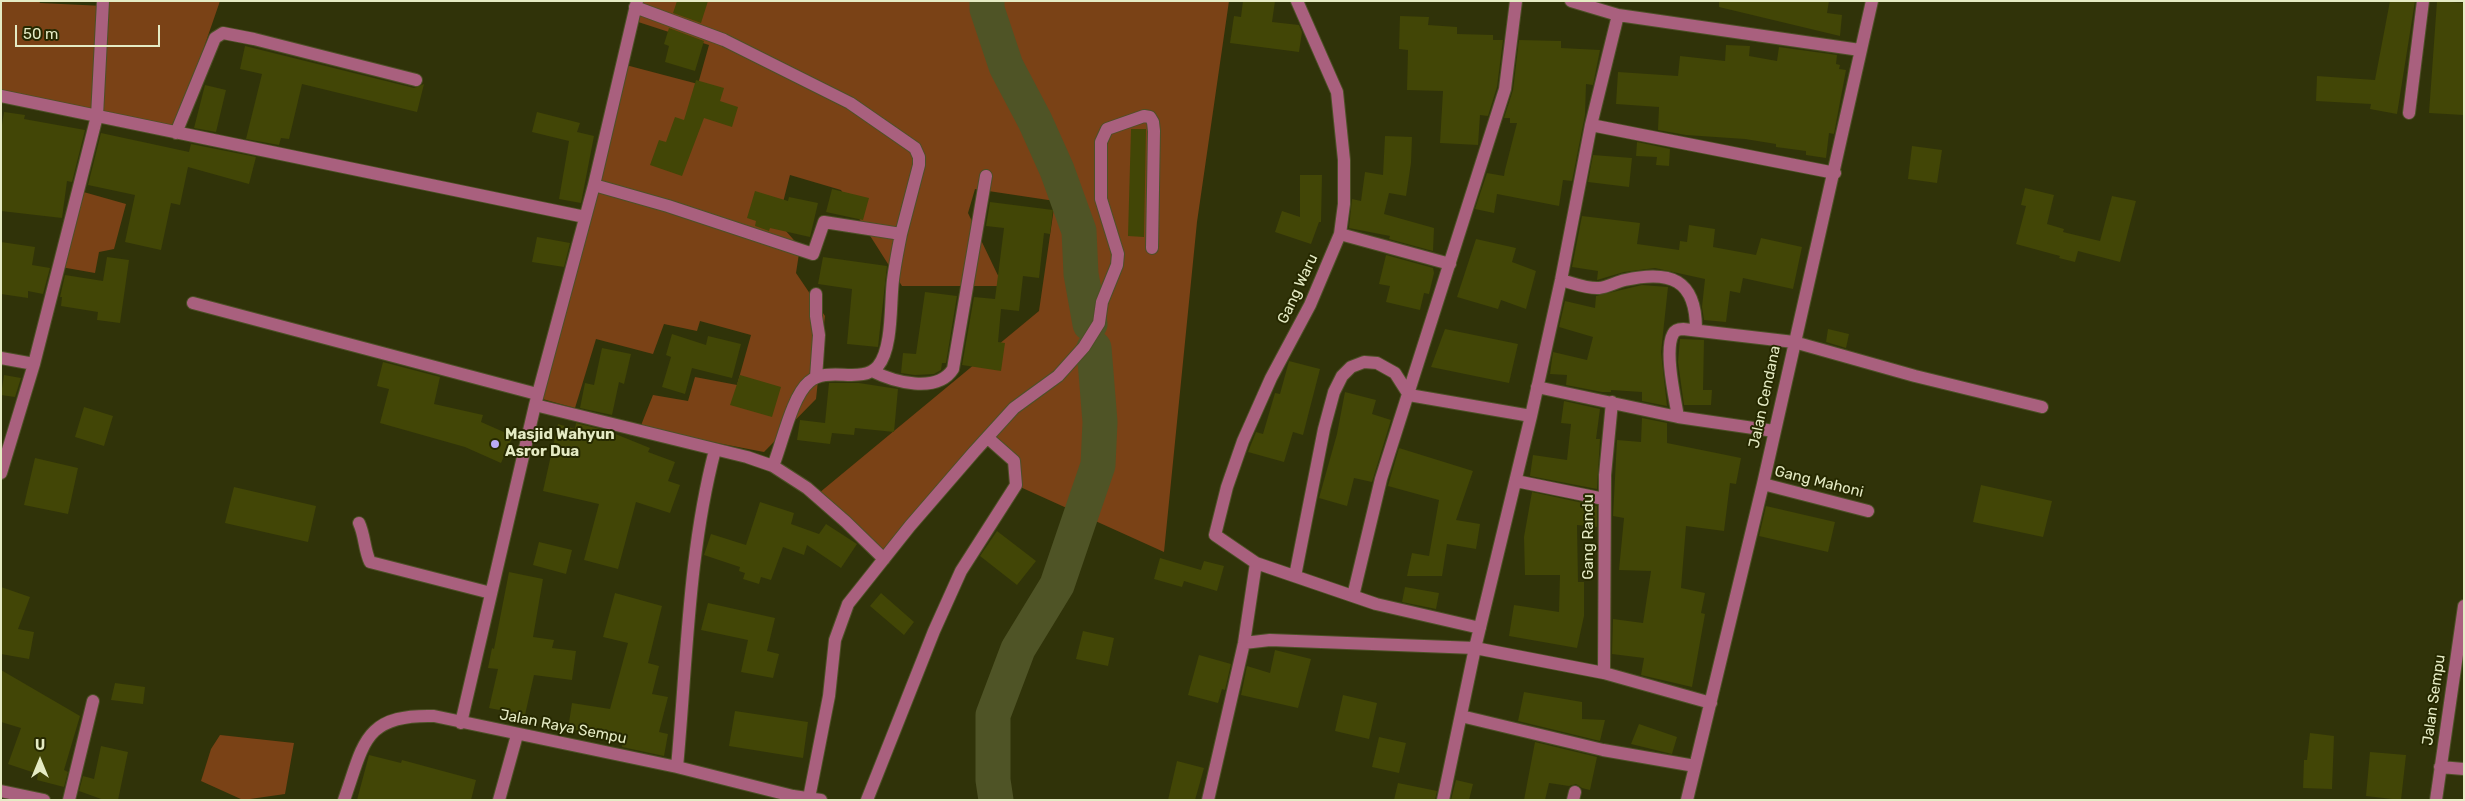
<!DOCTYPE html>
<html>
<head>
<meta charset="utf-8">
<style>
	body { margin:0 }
	#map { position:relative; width:2465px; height:801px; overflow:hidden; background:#303309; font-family:Rubik,sans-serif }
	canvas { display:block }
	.frame { position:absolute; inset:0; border:2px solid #e5ebc4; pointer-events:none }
	.north { position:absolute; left:15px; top:736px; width:50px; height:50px; -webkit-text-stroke:4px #262900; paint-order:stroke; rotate:0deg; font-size:14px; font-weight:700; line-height:20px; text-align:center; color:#e5ebc4 }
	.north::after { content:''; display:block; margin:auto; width:18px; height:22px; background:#e5ebc4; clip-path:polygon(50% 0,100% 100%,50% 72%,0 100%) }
	.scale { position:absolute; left:15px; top:25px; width:145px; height:22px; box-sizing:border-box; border:2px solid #e5ebc4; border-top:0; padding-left:6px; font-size:15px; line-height:18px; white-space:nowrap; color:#e5ebc4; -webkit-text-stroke:4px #262900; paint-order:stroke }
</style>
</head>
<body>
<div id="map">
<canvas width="2465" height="801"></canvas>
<div class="frame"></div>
<div class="north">U</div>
<div class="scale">50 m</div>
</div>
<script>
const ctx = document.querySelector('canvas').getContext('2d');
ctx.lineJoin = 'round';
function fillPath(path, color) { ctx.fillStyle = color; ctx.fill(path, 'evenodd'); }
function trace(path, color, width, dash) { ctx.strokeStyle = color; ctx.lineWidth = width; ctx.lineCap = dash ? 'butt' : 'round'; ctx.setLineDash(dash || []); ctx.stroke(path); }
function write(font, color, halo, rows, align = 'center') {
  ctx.font = font + ' Rubik,sans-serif'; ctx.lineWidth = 4; ctx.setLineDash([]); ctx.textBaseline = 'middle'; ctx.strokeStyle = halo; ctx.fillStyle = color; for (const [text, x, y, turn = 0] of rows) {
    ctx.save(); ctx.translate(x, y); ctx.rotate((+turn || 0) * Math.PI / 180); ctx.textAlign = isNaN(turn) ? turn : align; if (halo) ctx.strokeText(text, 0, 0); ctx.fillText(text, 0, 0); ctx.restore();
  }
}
fillPath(new Path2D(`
	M39,1L40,3L104,6L105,1H220L175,131L1,96V2Z
	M637,1H1229L1197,222L1164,552L1018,486L1015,459L986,433L881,554L819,493L1039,311L1055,201L975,189L968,213L1003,286H902L841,190L790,175L778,222L800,247L796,273L825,316L816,399L764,452L640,428L653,395L688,401L695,377L737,385L751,335L700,321L697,331L664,324L653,354L596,339L575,408L539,398L622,64L698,84L709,45L632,20Z
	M80,191L126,204L114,249L99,252L95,273L61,267Z
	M220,735L294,743L285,794L243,800L201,781L211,749Z`), '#7a4216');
trace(new Path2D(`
	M987,1V9L1006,66L1035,121L1057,170L1079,231L1081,274L1090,324
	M996,800L993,780V715L1018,649L1057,585L1098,465L1100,422L1094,348`), '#4f5426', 35);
fillPath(new Path2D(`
	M677,1H708L701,23L673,13Z
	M1243,1H1275L1272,22L1299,25L1302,32L1299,52L1230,43L1234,16L1241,17Z
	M1719,1H1829L1827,13L1842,15L1840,36L1719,7Z
	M2390,1H2415L2397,114L2370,109L2371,104L2316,101L2317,76L2375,80Z
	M2437,1L2464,3V115L2429,113Z
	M1400,16L1429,17L1428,25L1457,27V34L1493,35V40H1503L1497,87L1488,116L1480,115L1478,145L1440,143L1443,91L1407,90L1408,50L1399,49Z
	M669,28L704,41L695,71L665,62L669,46L664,44Z
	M1519,40L1561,41V48L1600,50L1593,85L1586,84L1585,115L1572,181L1563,180L1559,206L1497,194L1494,213L1475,209L1487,173L1504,176L1505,170L1517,123H1510V118H1504L1513,90Z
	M1726,45L1750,46L1749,56L1777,61L1779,47L1837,55L1836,64L1840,65L1839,69L1846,70L1834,134L1829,133L1826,158L1806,155V151L1776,147V144L1745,139L1686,135L1658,130L1659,107L1616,104L1618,72L1678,76L1680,56L1725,61Z
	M245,46L414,88L424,84L417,112L302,84L289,139L281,138L279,145L246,139L262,74L240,69Z
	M696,80L724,88L720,101L738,107L732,127L704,118L682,176L650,165L659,140L666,142L675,117L684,120Z
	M205,85L226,90L216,132L194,128Z
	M4,112L25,115L24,119L85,130L72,182L67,181L62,218L1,211V131Z
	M537,112L580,123L577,132L594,136L581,203L559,199L569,141L532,132Z
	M1131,129H1146L1144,237L1128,236Z
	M101,133L189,152L191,144L256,157L249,184L188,167L180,205L171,203L161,250L125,242L135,195L88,185Z
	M1385,136L1412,137L1411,163L1406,196L1389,193L1384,214L1434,228L1433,251L1389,239L1390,236L1349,228L1352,199L1361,201L1365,172L1383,175Z
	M1637,142L1670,149L1669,166L1656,165L1657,157L1636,156Z
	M1912,146L1942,150L1937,183L1908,179Z
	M1593,155L1632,158L1629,187L1588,182Z
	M1300,175H1322L1321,222H1319L1311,244L1275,232L1282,211L1300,217Z
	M2025,188L2054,195L2047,224L2064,229L2063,232L2100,241L2112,196L2136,201L2120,262L2078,251L2075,262L2059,258L2060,256L2016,244L2026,206L2021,205Z
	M832,189L869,198L863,220L826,212Z
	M755,191L788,201L789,197L818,203L810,237L770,228L769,231L755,226L756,221L747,218Z
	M990,202L1053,210L1050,234L1044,233L1039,278L1023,276L1019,311L1001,309L998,342L1005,343L1001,371L962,365L974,297L995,299L1004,228L986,226Z
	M1582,216L1640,223L1637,244L1679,250L1680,241L1687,242L1689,225L1715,229L1713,247L1756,255L1761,238L1802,247L1793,289L1743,278L1740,293L1730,291L1726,322L1704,320L1702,307L1705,279L1655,268L1624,272L1597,280L1598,271L1572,267Z
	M537,237L570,243L564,267L532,262Z
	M1476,239L1516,248L1512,262L1536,271L1526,309L1501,300L1498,309L1457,297Z
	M1,242L35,247L32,265L50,268L43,294L28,291V298L1,294Z
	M1386,255L1433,268L1434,273L1429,294L1424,293L1420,310L1386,302L1390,286L1379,284Z
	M107,257L129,260L120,323L97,320L98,312L61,306L62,297H60L65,275L103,281Z
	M823,257L887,266L878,347L847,344L852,289L818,284Z
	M1642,285L1668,287L1661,352L1667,406L1642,401V392L1611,390V392H1602L1566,385L1567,375L1550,374L1553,352L1587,360L1593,337L1559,327L1565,301L1595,308L1596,296Z
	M925,292L957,296L946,363H942L941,370L934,374L915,375L901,373L903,353L916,354Z
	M1445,329L1518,344L1509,383L1431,367Z
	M1828,329L1849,334L1846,348L1826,342Z
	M672,334L706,345L708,336L741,344L732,378L692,368L685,394L662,387L671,357L666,355Z
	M1680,339L1704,340L1703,390H1712L1711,405H1684L1678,362Z
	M602,348L631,354L624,384L619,382L612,415L580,408L585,383L594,385Z
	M1289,361L1320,369L1303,435L1293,432L1284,462L1248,452L1256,432L1263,434L1275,393L1280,394Z
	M383,362L440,377L434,404L483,415L481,422L513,436L501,463L465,447L380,423L389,389L377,386Z
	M4,375L21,378L15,397L1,395Z
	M740,375L781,387L772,417L730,405Z
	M829,383H859L898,389L894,432L855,428L854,435L832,433L830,444L797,440L800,420L825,423Z
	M1345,392L1376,400L1372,414L1391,420L1372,482L1354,478L1347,506L1319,498L1337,434Z
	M1564,401L1600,409L1596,439H1600L1597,489L1530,476L1533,455L1567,460L1571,424L1561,423Z
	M84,407L113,416L104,446L75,437Z
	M1642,418L1667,423V443L1741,458L1736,484L1730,483L1724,531L1686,526L1681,588L1705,593L1701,613L1705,614L1692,687L1641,675L1644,658L1612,654L1613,619L1643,623L1651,571L1619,570L1624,518L1613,516L1617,440L1641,442Z
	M576,423L608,431L650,448L648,452L675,462L668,481L680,485L670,513L636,502L618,569L584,560L599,504L543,491L558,424L575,429Z
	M1399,448L1473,471L1456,520L1480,524L1476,549L1447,544L1442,576H1407L1412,553L1429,556L1439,500L1388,486Z
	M35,458L78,468L68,514L24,505Z
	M1981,485L2052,501L2043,537L1973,522Z
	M234,487L316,506L308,542L225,523Z
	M1532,492L1597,506V527L1577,525L1578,582H1584V616L1577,648L1509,636L1514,605L1559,612L1560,575H1525L1524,537Z
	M760,502L794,513L791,524L819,534L826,524L857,544L841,568L807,545L804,555L783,547L771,580L761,577L759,584L743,579L745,573L739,571L740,567L704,555L711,534L746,545Z
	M1766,506L1835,522L1828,552L1759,536Z
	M997,531L1036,561L1017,585L980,556Z
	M539,542L572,550L566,574L533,565Z
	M1160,558L1201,570L1204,561L1224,566L1217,591L1184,581L1182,587L1154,579Z
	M509,572L543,579L533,637L554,640L552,648L576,651L572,680L534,675L525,715L489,708L498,669L488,668L492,648L494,649Z
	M1,587L30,597L18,629L34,632L29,659L1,654Z
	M1405,587L1439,593L1436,609L1402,602Z
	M615,593L662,606L648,663L659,666L652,694L668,697L659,732L668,734L664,756L622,747L623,738L568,729L572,703L610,709L628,643L603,637Z
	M881,593L914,622L904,635L870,606Z
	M708,603L775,618L767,651L779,654L773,678L741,672L748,640L701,630Z
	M1083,631L1114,638L1108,666L1076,659Z
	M1275,650L1311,659L1298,708L1241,695L1247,666L1270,673Z
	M1199,655L1231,664L1225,690L1222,689L1218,703L1188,695Z
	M1,670L80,716L64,770L68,772L64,787L37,780L38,774L8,764L21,728L1,722Z
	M115,683L145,687L143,704L111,700Z
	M1524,692L1582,702V719L1605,720L1600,741L1518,721Z
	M1343,695L1377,703L1369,739L1335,731Z
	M735,711L808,722L803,758L729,746Z
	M1639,724L1677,737L1672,754L1631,744Z
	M2310,733L2334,736L2332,789L2303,788L2304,760H2307Z
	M1379,737L1406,743L1399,773L1372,767Z
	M1535,742L1597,757L1590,790L1582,788L1576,784L1569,786L1549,783L1545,800H1524Z
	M101,746L128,752L118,800H104L79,791L83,776L94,779Z
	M2370,752L2406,755L2401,800L2366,796Z
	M369,755L401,763L402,760L476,780L471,800H357Z
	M1177,761L1204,768L1195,800H1168Z
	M1456,780L1473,784L1469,800H1451Z
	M1398,783L1437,791L1435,800H1394Z`), '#424606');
const minor = new Path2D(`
	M1297,1L1337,92L1344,160V204L1340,234L1310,305L1271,378L1243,441L1227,487L1215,535L1256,563L1376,604L1480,628
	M1571,1L1618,15L1860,50
	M635,7L724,40L850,103L915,148L919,157V165L901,234
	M1,96L585,217
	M2409,113L2423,1
	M1591,125L1835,173
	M176,133L215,38L223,33L254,39L416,80
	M594,185L668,206L813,254L824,222L901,234C898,249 895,264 893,280C890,303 893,348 878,366C862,385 828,365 809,382C792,396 782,444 773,466
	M1340,234L1450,264
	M1561,280C1573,283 1587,289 1599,288C1608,287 1616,282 1625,280C1670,270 1696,279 1696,329
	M816,294V316L819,335L816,377
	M193,303L537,394
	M1,358L34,364
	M872,371C894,382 937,394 953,369L986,176
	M1537,387L1678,417L1774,431
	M535,405L747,457L773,466L807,488L846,522L884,559
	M1678,417C1675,398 1664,351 1673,334C1675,330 1679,329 1683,329L1794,342L1915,376L2042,407
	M1,473L34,364L97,116L103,1
	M1516,481L1604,499
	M1763,484L1868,511
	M359,523C365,536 364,549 370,562L491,593
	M1295,576L1324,429L1334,392L1342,376L1351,367L1364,362L1377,363L1395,373L1409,395L1531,416
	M1353,596L1381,479L1505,89L1516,1
	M1244,643L1270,640L1475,648L1604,673L1711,703
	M1604,673L1605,475L1612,402
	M1461,716L1603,750L1695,766
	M461,723L535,405L594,185L637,1
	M677,767C687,661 688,553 715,450
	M2440,767L2464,769
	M1,791L44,800
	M809,798L829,696L835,640L848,604L910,526L974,452L1014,408L1058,376L1084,347L1099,323L1102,302L1117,265L1118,254L1101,199V142L1107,129L1144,116L1150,117L1153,122L1154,131L1152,248
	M69,800L93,701
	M344,800C364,744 363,714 434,716L677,767L793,796L821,800
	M499,800L517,735
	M867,800L934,631L961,571L1016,485L1014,461L988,438
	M1208,800L1244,643L1256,563
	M1443,800L1475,648L1531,416L1561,280L1591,125L1618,15
	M1573,800L1575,792
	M1687,800L1763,484L1872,1
	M2436,800L2464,606`);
trace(minor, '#4d5027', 14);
trace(minor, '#a9607e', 12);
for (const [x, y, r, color] of [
	[495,444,5,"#bbaaf6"]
]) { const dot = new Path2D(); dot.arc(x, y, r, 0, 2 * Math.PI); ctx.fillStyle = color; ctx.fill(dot); trace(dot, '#262900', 2); }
write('15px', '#e5ebc4', '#262900', [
	["Gang Waru",1298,289,-65],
	["Jalan Cendana",1765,397,-78],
	["Gang Mahoni",1819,482,14],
	["Gang Randu",1589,537,-90],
	["Jalan Sempu",2434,700,-82],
	["Jalan Raya Sempu",563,727,11]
]);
write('bold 15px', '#e5ebc4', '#262900', [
	["Masjid Wahyun",505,435],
	["Asror Dua",505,452]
], 'left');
</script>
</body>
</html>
